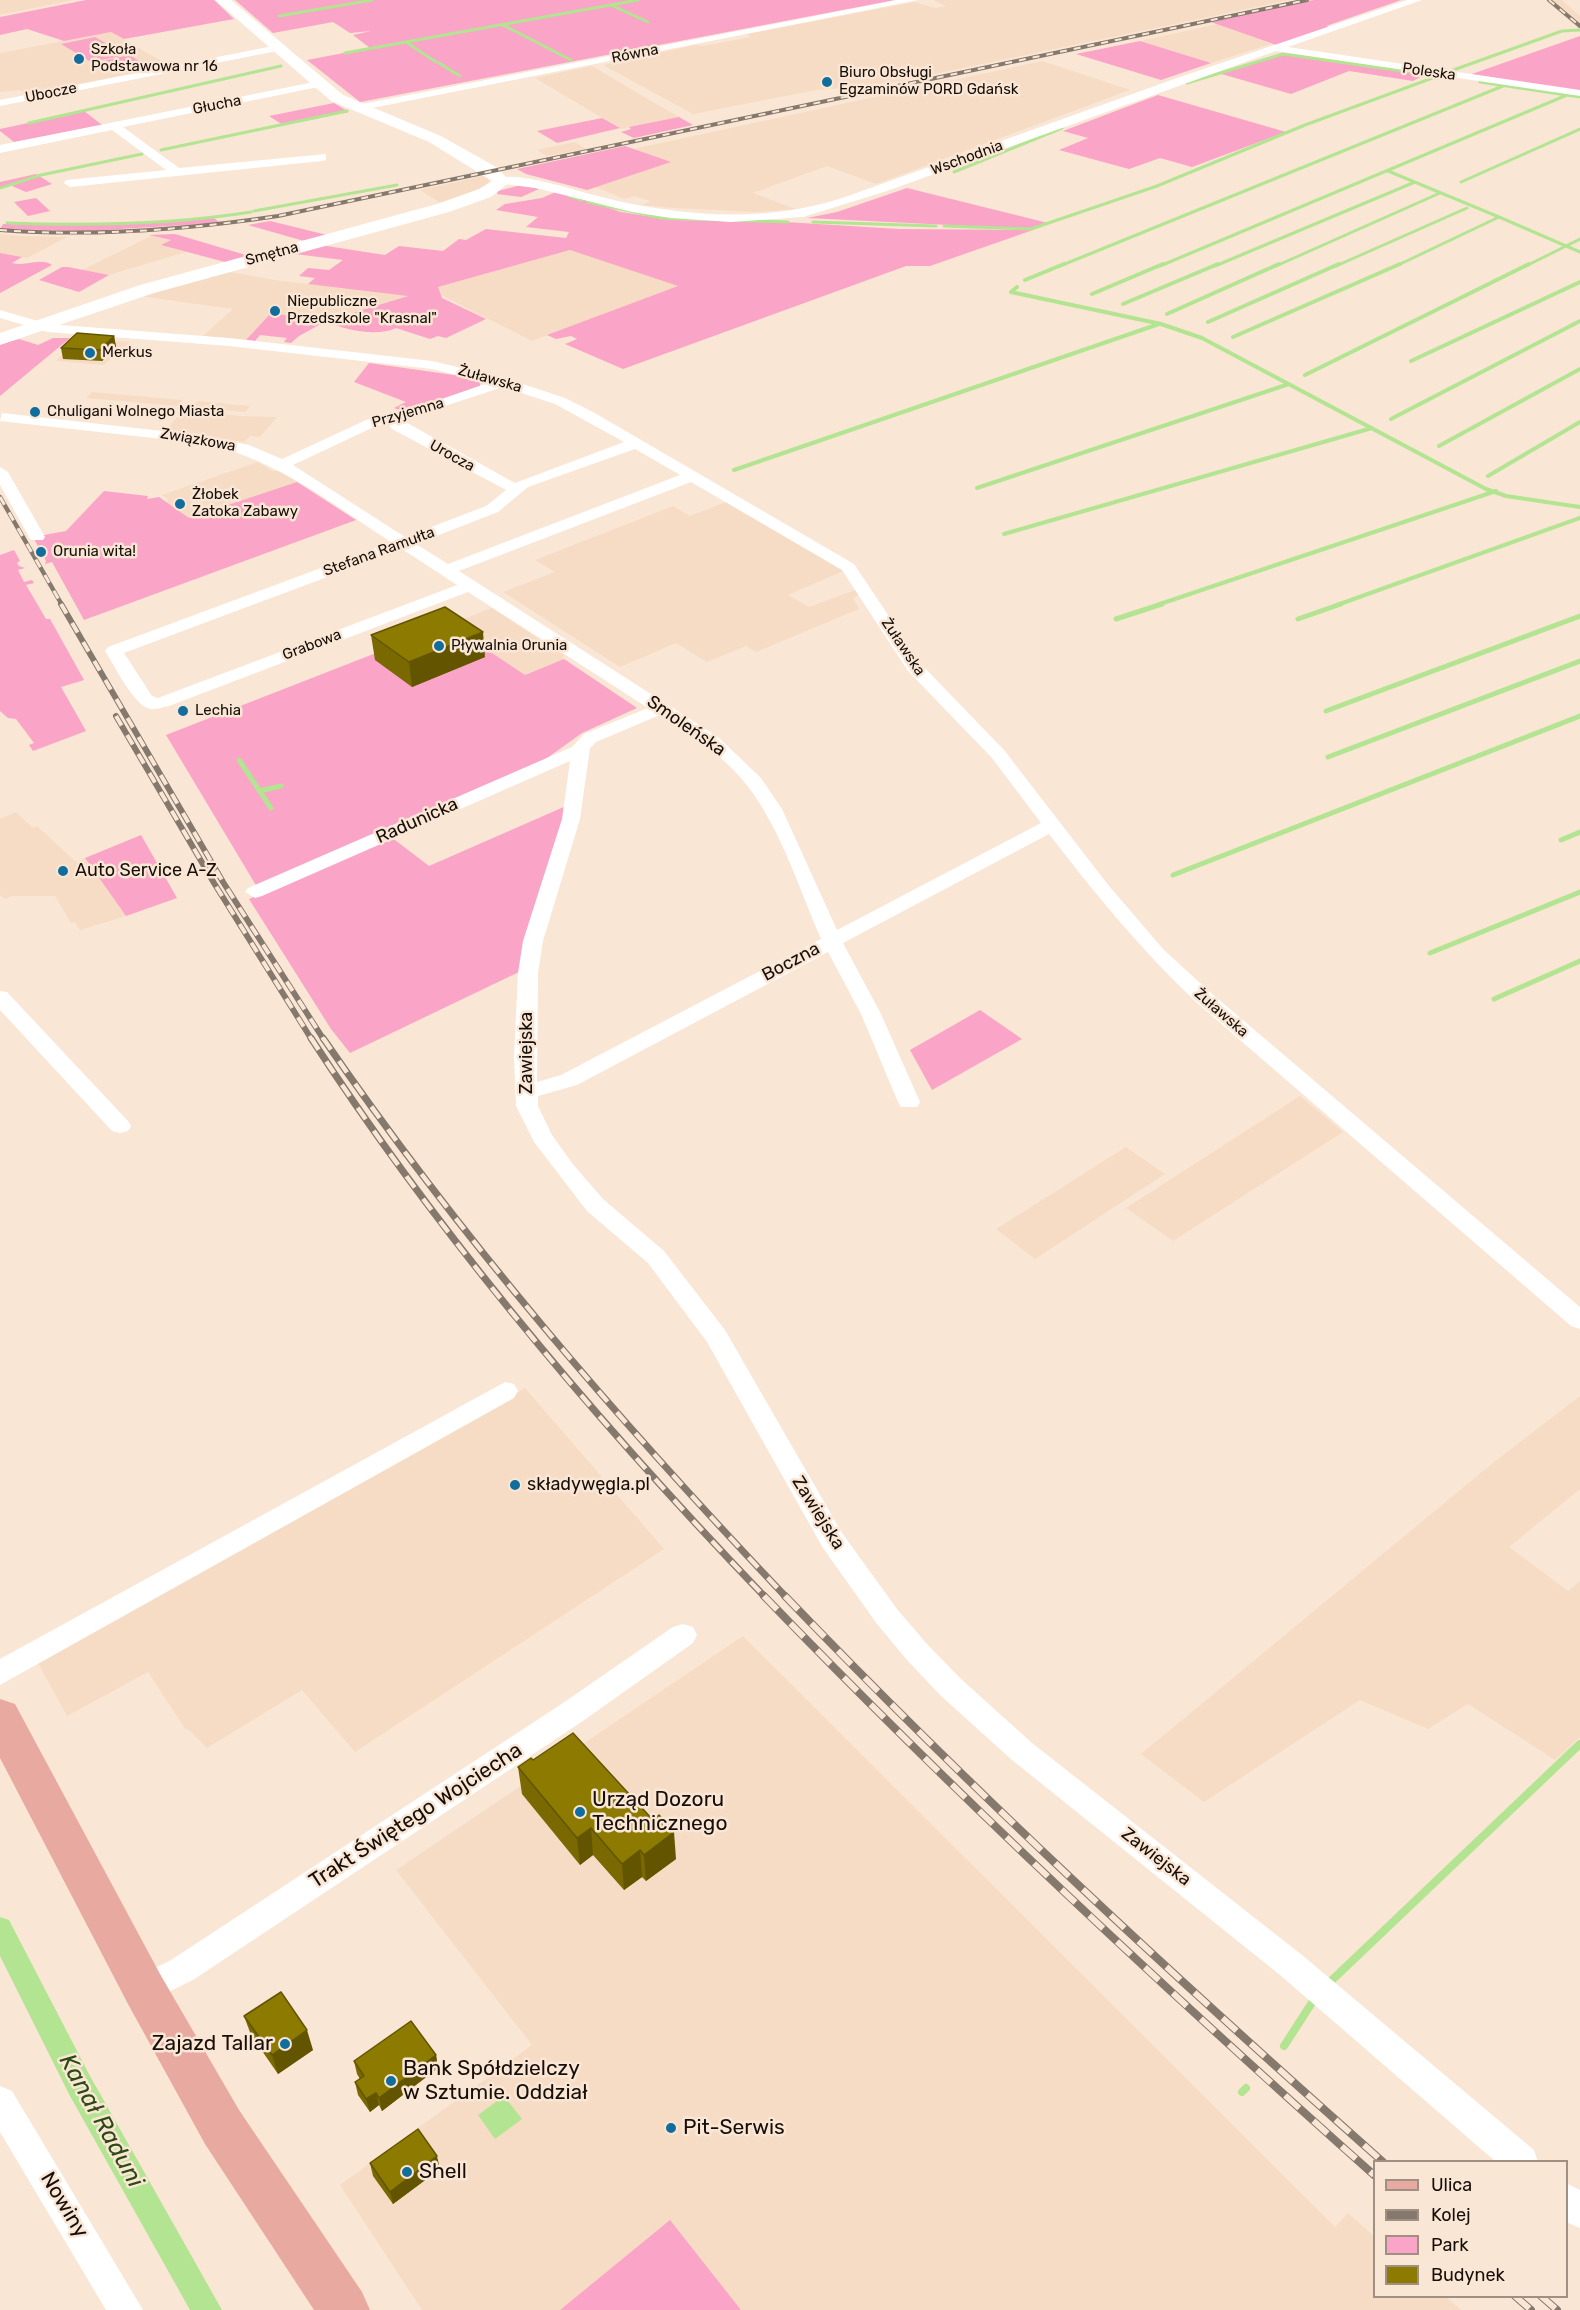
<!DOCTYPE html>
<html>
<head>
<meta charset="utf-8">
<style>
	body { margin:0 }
	#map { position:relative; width:1580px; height:2310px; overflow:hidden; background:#fae6d5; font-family:Rubik,sans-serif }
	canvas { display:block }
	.legend { position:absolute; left:1373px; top:2160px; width:195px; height:138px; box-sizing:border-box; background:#fae6d5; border:2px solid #9f9083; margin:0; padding:8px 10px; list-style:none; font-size:18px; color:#160f09 }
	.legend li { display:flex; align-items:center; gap:12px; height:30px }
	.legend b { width:30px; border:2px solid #9f9083 }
</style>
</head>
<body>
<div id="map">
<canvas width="1580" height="2310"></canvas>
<ul class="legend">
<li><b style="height:8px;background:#e8a9a0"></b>Ulica</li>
<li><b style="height:8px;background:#85786d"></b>Kolej</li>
<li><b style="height:16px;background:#faa4c7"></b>Park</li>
<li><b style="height:16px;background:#8d7a00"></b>Budynek</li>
</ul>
</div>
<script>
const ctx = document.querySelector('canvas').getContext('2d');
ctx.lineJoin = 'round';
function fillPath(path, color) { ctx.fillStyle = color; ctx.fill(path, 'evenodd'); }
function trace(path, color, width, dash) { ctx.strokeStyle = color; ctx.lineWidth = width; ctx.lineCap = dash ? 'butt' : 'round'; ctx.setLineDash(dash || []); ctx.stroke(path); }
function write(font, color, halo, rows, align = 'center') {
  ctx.font = font + ' Rubik,sans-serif'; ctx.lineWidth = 5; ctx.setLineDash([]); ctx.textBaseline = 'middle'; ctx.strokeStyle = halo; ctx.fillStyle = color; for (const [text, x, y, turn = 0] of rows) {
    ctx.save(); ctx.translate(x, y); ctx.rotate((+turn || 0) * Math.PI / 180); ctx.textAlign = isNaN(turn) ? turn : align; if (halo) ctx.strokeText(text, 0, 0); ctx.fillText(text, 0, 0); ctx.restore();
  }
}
fillPath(new Path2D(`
	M0,0H74L0,15Z
	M933,0H1290L882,85L816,90L693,114L603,65L695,45L703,46L751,37L747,34L915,2L935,8L946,6Z
	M1298,0H1316L1134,39L1126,36Z
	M1545,0H1562L1580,16V30Z
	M1218,24L1271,44L1211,63L1140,41Z
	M111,32L170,66L28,94L20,91L21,90L0,92V53Z
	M1042,61L1130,90L876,184L827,166L753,193L795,209L757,212L674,208L642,205L650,201L634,196L625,199L595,187L670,162L633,149Z
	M592,66L658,105L679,117L621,129L535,78Z
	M575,142L586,149L547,156L537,150Z
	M487,175L489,182L487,186L442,204L420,190Z
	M0,234L21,236L67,237L27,258L0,253Z
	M151,236L171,240L162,245L186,252L109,275L82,270Z
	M570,250L679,286L532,341L439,294L438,287Z
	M224,271L281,281L410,295L326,321L271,313L246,340L203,336L233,309L139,296Z
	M81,337L130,342L104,365L56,361Z
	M92,392L183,400L177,406L86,398Z
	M198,401L250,406L245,412L192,407Z
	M191,411L241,416L277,417L260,437L250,436L244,442L166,429L177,417Z
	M258,462L272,471H279L297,482L189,518L167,503L168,499L162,495Z
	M731,500L843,571L788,595L809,607L858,589L861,594L853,598L859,609L756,652L746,646L707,662L676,643L620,667L503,592L555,572L535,560L673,506L690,516Z
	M492,608L565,656L562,657L564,659L525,675L461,632L458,621Z
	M16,812L33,828L37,826L76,862L85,858L126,916L80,930L75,922L71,923L55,896H12L5,899L0,895V819Z
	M1300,1096L1343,1132L1173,1241L1126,1208Z
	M1126,1147L1165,1174L1035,1259L996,1229Z
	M525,1388L664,1549L355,1752L302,1690L207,1748L188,1729L186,1730L148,1672L67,1716L38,1663Z
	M1580,1396V1489L1509,1547L1568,1591L1580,1581V1737L1555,1760L1468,1704L1428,1729L1360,1700L1204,1802L1141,1754L1494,1462Z
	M743,1636L1335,2227L1348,2213L1374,2236V2296L1446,2297L1461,2310H741L670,2221L560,2310H422L340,2185L532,2045L396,1870Z`), '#f6dcc5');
fillPath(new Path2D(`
	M86,0H214L234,19L124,39L111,32L64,41L27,29L0,35V17Z
	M235,0H895L360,102L307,60L370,48L353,35L371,31L350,33L333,22L273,33Z
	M1314,0H1401L1326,26L1329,27L1279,46L1211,22Z
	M1580,36V91L1469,75Z
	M95,37L126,55L91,62L61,44Z
	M1140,41L1211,63L1161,80L1076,54Z
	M1283,54L1424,75L1413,81L1349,71L1291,94L1218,73Z
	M130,55L140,62L102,69L92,63Z
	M1158,95L1286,132L1192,167L1160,158L1129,169L1059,150L1088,138L1063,131Z
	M334,103L349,112L283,125L269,116Z
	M84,111L102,125L14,142L0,131V129Z
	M679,117L693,125L634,138L621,132L631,129L629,127Z
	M602,118L620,128L557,143L537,131Z
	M625,146L671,162L587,190L526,174L517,169Z
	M36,174L52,184L26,192L12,186L20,182L0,188V182Z
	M521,185L539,189L521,197L497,194L498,191Z
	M907,188L1048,223L1031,229L807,218L837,212Z
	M558,191L621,212L672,220L785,222L899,229L1033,230L930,266H906L623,369L565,344L577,339L571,336L556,339L547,335L678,286L570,250L438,287L442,298L486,319L446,338L438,336L430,339L396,328C377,337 343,330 326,321L299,336L291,343L284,342L287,338L260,335L255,341L246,340L271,313L326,321L408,296L308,284L315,278L299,276L308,268L329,270L343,260L287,253L320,245L385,255L399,246L443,251L459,239L466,240L486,229L566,238L569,232L526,227L538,217L496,210L505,204L542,198Z
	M36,198L50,211L28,216L14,202Z
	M214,218L220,223L87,231L0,229L3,224L105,225Z
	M270,221L327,235L304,241L248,225Z
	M175,234L249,256L225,262L161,245L171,240L149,235Z
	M0,253L22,257L12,263C27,267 41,257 52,265L0,293Z
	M62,267H68L109,275L79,292L39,280Z
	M53,338H70L0,396V344L19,339L38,345Z
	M369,363L468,377L480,381V386L405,412L394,408L406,402L354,382Z
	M297,482L356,520L84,620L52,562L45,564L46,561L33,537L66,531L104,491L148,496L147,499L159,497L189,518Z
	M14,550L20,561L17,563L19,566L25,568L18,570L24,582L32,580L34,583L26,585L46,619H50L84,680L61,687L86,731L33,751L29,745L34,743L16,719L8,718L0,711V555Z
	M458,621L462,633L525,675L564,659L637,708L582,733L536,766L257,887L166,735Z
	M566,806L521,971L350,1053L331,1029L249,899L391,837L429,866Z
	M141,835L177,898L126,916L85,858Z
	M980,1010L1022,1039L932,1090L910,1050Z
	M670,2220L741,2310H560Z`), '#faa4c7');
fillPath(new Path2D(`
	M504,2096L522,2119L495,2139L478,2115Z`), '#b3e492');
trace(new Path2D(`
	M611,5L648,22
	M279,16L372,0
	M503,25L538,43
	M406,42L436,62
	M540,44L571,60
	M345,53L638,0
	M439,63L460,76
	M1445,73L1562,31L1580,30
	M1480,82L1580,97
	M1187,83L1283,54L1452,78
	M29,123L281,66
	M161,150L347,111
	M1388,171L1499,217L1396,266
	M954,172L1062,128
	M1461,182L1580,129
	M0,188L41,175L142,154
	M569,196L582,200
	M588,202L662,218L788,222
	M254,211L397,185
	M1499,217L1580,252
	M813,222L936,226
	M7,223C89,226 170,225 251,212
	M944,226L1031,229L1157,186L1305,125L1438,76
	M1060,266L1503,86
	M1160,266L1567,95
	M1215,266L1415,182
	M1276,266L1440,193
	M1336,266L1467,208
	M1526,266L1580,239`), '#b3e492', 3);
trace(new Path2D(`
	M1025,280L1064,264
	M1017,287L1011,292L1161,324L1202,338L1486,489L1506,496L1580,507
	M1092,294L1163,264
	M1123,304L1218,264
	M1167,314L1279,264
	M1208,322L1339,264
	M1233,337L1400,264
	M1411,361L1580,282
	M1305,375L1529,264
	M1391,419L1580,321
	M1439,446L1580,369
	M734,470L1159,324
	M1488,476L1580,422
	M977,488L1289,384
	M1004,534L1372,428
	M1157,605L1496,491
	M1337,605L1580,518`), '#b3e492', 4);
trace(new Path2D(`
	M1116,619L1162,604
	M1298,619L1341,604
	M1326,711L1580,616
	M1328,757L1580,661
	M239,760L271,808
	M259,791L281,786
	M1561,840L1580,832
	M1173,875L1580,716
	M1430,953L1580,892
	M1494,999L1580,961`), '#b3e492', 5);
trace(new Path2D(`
	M1331,1981L1580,1744
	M1284,2046L1315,1998
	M1242,2092L1246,2088`), '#b3e492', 8);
fillPath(new Path2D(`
	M0,1917L9,1920L90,2076L222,2310H190L70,2096L0,1956Z`), '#b3e492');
fillPath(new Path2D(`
	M897,0H918L357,111L351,108L357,105Z
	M1407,0H1422L1288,47L1580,90V96L1276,51L887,191L803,217L731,222L671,218L632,212L536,188L503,184L497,180C509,169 574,190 590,194C673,216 762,225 845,197L1177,78Z
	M278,45L283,48L282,50L0,106V100Z
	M319,81L325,84L323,86L123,127L179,168L326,154V160L322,161L70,187L64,183L66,180L166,170L112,130L0,153V145Z
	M0,310L48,324L229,338L432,361L508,379L565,398L593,412L854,564L921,664L1004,750L1109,886L1164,950L1210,992L1580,1307V1329L1571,1326L1196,1002C1141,950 1095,894 1049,834L843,943L881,1014L920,1102L917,1107H901L898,1102L861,1014L828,952L577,1085L538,1096V1106L552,1135L572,1163L603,1199L664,1251L725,1330L842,1533L897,1609L927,1644L960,1678L1032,1743L1302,1955L1534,2150L1538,2162H1496L1280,1975L1012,1760L940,1695L907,1660L877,1624L823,1548L707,1342L648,1263L587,1211L534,1142L516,1106L514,1057L518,973L523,941L562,819L570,761L262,896L255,898L245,892L248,888L572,747L584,734L648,708L468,592L169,706C163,707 156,710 150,709C133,705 115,666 105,651L108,647L391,542C332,504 277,460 207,444L0,421L2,413L207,436L249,445L282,459L366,420L407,411L488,383L432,369L229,346L47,332L0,318ZM503,387L555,404L624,442L515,483L402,420ZM388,423L392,429L506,490L486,506L405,537L293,465L376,426ZM635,449L680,475L448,564L416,544L498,512L528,487ZM691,482L842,570L908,671L992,758L1041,823L837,930L782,809L761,778L718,737L459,571ZM402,549L457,585L158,698L152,696L124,653ZM660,715C692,736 726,757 749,788C781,830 800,891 821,939L561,1075L537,1082L538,973L543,941L580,819L590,748L596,742Z
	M0,467L8,472L45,537L43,540H31L29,537L0,485Z
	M0,991L7,992L128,1121L131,1126L128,1131L120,1133L112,1131L0,1010Z
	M505,1382L514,1384L518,1391L514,1398L0,1685V1659Z
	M683,1624L693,1627L697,1635L693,1643L580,1723L193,1980L144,2004L133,1999L128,1989L133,1979L171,1960L560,1705L673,1627Z
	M0,2086L12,2091L143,2310H106L0,2132Z
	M1566,2183L1580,2190V2228L1566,2222Z`), '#fff');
fillPath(new Path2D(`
	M215,0H231L343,95L441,136L498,168L510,182L491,197L449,212L154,293L0,345V333L140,285L437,204L479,189L492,181L429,142L331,101Z`), '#fff');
fillPath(new Path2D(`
	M0,1699L15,1704L160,1974L239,2110L362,2292L370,2310H314L205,2144L128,2004L0,1758Z`), '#e8a9a0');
const railFar4 = new Path2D(`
	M1549,0L1580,26
	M0,230C94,237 185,230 278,216L1307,0`);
const railFar3 = new Path2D(`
	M0,497L62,605`);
const railFar2 = new Path2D(`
	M61,604L223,882L324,1040
	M116,716L214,883L312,1040`);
const railFar1 = new Path2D(`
	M311,1038C441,1239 600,1425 765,1597
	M323,1038C461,1239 619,1421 786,1597`);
const rail = new Path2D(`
	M764,1596C959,1798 1164,1988 1374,2175
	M785,1596C975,1794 1178,1980 1383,2162
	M1515,2296L1531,2310
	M1541,2296L1557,2310`);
trace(railFar4, '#85786d', 4);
trace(railFar3, '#85786d', 4.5);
trace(railFar2, '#85786d', 6);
trace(railFar1, '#85786d', 7);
trace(rail, '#85786d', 8);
trace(railFar4, '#fae6d5', 2, [7]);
trace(railFar3, '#fae6d5', 3, [9]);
trace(railFar2, '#fae6d5', 4, [11]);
trace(railFar1, '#fae6d5', 4.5, [14]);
trace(rail, '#fae6d5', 6, [19]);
fillPath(new Path2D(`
	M114,336L116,347L102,361L63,359L61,348Z
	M371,635L485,657L412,687L375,660Z
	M533,1760L676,1859L646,1881L642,1877L624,1890L593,1855L580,1865L522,1794L518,1767Z
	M244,2016L313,2050L278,2074L251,2035Z
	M436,2055L438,2068L382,2111L379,2105L370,2112L358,2095L355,2082L360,2079L357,2074L354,2061Z
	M370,2163L440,2169L393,2204L373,2176Z`), '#796900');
fillPath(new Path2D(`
	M114,336L116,347L102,361L100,350Z
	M483,632L485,657L412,687L409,662Z
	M591,1828L593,1855L580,1865L577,1838Z
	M674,1832L676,1859L646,1881L644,1855Z
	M640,1850L642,1877L624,1890L622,1864Z
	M307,2030L313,2050L278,2074L272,2055Z
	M436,2055L438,2068L382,2111L379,2098Z
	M376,2093L379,2105L370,2112L366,2099Z
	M437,2156L440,2169L393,2204L390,2192Z`), '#635500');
const building = new Path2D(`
	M77,333L114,336L100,350L61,348Z
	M445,607L483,632L409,662L371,635Z
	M573,1733L653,1820L659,1815L674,1832L644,1855L640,1850L622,1864L591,1828L577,1838L518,1767L531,1758L533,1760Z
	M281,1992L307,2030L272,2055L244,2016Z
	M411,2021L436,2055L379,2098L376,2093L366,2099L355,2082L364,2076L354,2061Z
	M418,2129L437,2156L390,2192L370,2163Z`);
fillPath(building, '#8d7a00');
trace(building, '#635500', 1.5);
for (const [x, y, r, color] of [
	[79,59,6,"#116d9c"],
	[827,82,6,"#116d9c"],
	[275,311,6,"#116d9c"],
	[90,353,6,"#116d9c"],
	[35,412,6,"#116d9c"],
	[180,504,6,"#116d9c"],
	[41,552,6,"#116d9c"],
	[439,646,6,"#116d9c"],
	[183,711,6,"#116d9c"],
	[63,871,6,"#116d9c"],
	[515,1485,6,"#116d9c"],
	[580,1812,6,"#116d9c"],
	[285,2044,6,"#116d9c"],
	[391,2081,6,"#116d9c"],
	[671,2128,6,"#116d9c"],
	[407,2172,6,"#116d9c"]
]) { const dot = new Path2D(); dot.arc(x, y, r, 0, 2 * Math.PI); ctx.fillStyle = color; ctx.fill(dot); trace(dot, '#fae6d5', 2); }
write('15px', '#160f09', '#fae6d5', [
	["Szkoła",91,50],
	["Podstawowa nr 16",91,67],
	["Biuro Obsługi",839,73],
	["Egzaminów PORD Gdańsk",839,90],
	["Niepubliczne",287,302],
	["Przedszkole \"Krasnal\"",287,319],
	["Merkus",102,353],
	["Chuligani Wolnego Miasta",47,412],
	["Żłobek",192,495],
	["Zatoka Zabawy",192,512],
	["Orunia wita!",53,552],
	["Pływalnia Orunia",451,646],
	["Lechia",195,711]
], 'left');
write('15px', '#160f09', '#fae6d5', [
	["Równa",635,54,-11],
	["Poleska",1429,72,8],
	["Ubocze",51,93,-11],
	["Głucha",217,105,-11],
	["Wschodnia",967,158,-20],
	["Smętna",272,254,-15],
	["Żuławska",490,379,16],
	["Przyjemna",408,413,-16],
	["Związkowa",198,440,10],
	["Urocza",452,456,29],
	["Stefana Ramułta",379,552,-20],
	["Grabowa",312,645,-21],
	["Żuławska",903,647,56],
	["Żuławska",1221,1013,41]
]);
write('18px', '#160f09', '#fae6d5', [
	["Smoleńska",686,726,35],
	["Radunicka",417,821,-24],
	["Boczna",791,962,-28],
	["Zawiejska",527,1053,-90],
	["Zawiejska",818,1513,58],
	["Zawiejska",1156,1857,38]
]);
write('18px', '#160f09', '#fae6d5', [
	["Auto Service A-Z",75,871],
	["składywęgla.pl",527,1485]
], 'left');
write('21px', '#160f09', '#fae6d5', [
	["Urząd Dozoru",592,1800],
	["Technicznego",592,1824],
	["Zajazd Tallar",273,2044,"right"],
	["Bank Spółdzielczy",403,2069],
	["w Sztumie. Oddział",403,2093],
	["Pit-Serwis",683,2128],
	["Shell",419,2172]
], 'left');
write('21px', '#160f09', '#fae6d5', [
	["Trakt Świętego Wojciecha",416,1816,-33],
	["Nowiny",64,2205,59]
]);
write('italic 24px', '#2c4b13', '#fae6d5', [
	["Kanał Raduni",101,2121,61]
]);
</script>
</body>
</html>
